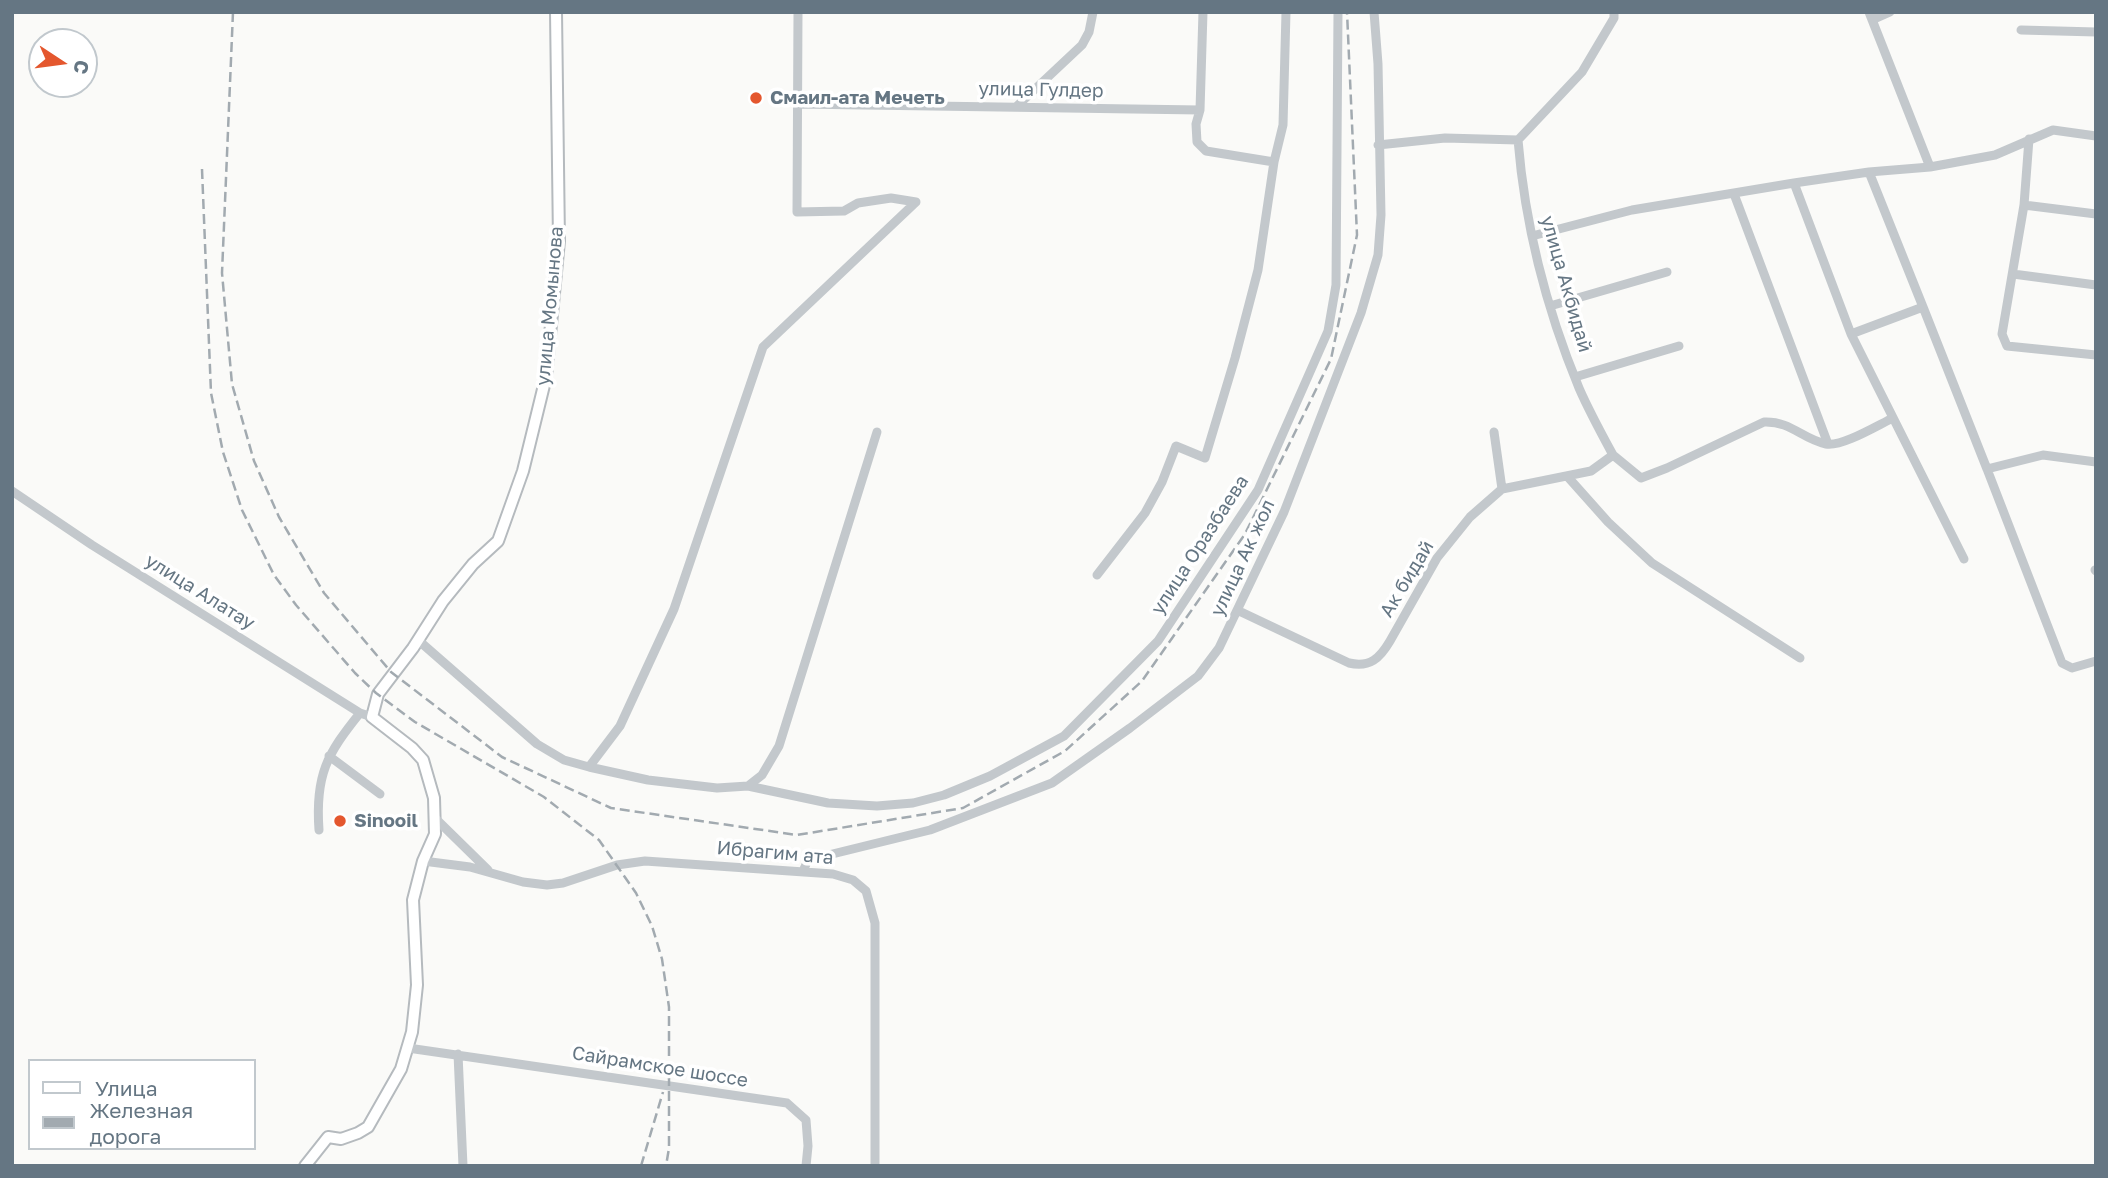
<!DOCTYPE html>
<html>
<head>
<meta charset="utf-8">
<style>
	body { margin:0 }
	#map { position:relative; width:2108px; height:1178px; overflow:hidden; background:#fafaf8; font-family:"Golos Text",sans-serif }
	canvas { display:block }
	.frame { position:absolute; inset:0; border:14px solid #657683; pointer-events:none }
	.legend { position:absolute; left:28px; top:1059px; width:228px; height:91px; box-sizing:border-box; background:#fff; border:2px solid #c1c8cd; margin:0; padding:9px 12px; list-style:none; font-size:21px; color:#657683 }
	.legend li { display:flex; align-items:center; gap:14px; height:35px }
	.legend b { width:35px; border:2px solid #c1c8cd }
	.north { position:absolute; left:28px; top:28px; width:70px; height:70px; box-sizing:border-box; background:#fff; border:2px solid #c1c8cd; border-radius:50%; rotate:103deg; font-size:19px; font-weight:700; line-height:28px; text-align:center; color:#657683 }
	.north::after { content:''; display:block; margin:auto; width:24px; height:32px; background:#e4572e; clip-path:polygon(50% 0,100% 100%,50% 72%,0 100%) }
</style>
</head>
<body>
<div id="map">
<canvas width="2108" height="1178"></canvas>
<div class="frame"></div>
<ul class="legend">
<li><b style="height:9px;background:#fff"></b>Улица</li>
<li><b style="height:9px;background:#a2aab0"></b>Железная дорога</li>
</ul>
<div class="north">С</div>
</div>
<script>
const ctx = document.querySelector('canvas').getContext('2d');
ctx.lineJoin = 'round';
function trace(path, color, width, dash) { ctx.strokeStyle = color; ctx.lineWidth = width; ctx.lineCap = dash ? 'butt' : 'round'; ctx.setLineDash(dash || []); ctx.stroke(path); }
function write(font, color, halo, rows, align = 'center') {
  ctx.font = font + ' "Golos Text",sans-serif'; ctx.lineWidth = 7; ctx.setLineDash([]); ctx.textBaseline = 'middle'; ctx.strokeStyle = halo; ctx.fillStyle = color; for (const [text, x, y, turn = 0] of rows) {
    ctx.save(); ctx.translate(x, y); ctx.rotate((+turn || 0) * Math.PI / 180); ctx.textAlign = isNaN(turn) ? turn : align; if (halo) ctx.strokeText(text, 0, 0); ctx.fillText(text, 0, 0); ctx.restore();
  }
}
const major = new Path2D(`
	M305,1166L328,1137L341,1139L358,1133L368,1127L401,1069L412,1032L417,985L413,900L423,861L435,834L434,798L423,760L412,748L372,717L378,694L413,648L443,601L473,564L498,541L523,471L546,377L559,241L556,12`);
trace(major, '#b5babe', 14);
trace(new Path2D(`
	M798,12L797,212L844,211L858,203L891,198L916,202
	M1203,12L1200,110L1196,124L1197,142L1206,151L1274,162
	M1869,12L1930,167
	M1872,20L1890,12
	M2021,30L2096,32
	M798,104L1200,110
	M1016,107L1082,45L1089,32L1093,12
	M2029,139L2024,205L2002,334L2007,346L2096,355
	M1378,145L1445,138L1518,140
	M1869,172L1923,307
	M1794,183L1851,334L1964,559
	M1734,194L1828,444
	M2024,205L2096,214
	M1532,236L1632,210L1794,183L1869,172L1930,167L1995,155L2053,130L2096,136
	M2013,274L2096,285
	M1550,306L1667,272
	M1851,334L1923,307L1987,469L2043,455L2096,462
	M1575,377L1679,346
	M1494,432L1502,489
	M1613,455L1641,478L1667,468L1764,422C1791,421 1802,439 1826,444C1842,447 1878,425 1893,418
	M1987,469L2062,663L2072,668L2096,661
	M1567,476L1608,522L1652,563L1800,658
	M12,491L92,545L360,713L372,717
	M2095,570L2096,571
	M1097,575L1145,513L1162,482L1176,446L1205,458L1235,358L1258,270L1274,162L1283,125L1286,12
	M1239,611L1349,663C1370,668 1380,658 1390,641L1437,558L1470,517L1502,489L1591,471L1613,455C1601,433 1589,411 1579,388C1546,308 1525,226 1518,140L1582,72L1614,18V12
	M418,640L537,744L564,760L589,767L648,780L717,788L748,786L762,775L779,746L877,432
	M329,756L380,794
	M589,767L620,726L674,609L763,347L916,202
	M748,786L828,803L877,806L913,803L944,795L990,776L1064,736L1158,641L1258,490L1328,331L1336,285L1338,12
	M436,819L488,870
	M319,830C315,775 327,754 360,713
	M423,861L470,867L523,882L547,885L563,883L617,865L645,861L833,874L853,880L866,891L875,923V1166
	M803,871L808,860L930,830L1052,783L1130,728L1198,676L1219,648L1284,512L1361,313L1378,255L1381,215L1378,64L1374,12
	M408,1048L787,1103L806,1120L808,1146L806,1166
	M458,1054L463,1166`), '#c3c8cc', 9);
trace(major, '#fff', 10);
trace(new Path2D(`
	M233,12L222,273L232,384L254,461L279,517L324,593L391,672L502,757L611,808L797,835L963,808L1065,751L1142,681L1245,534L1331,359L1357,235L1347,12
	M202,169L211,393L223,452L242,510L274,575L296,605L355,673L376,693L415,722L544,797L599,840L636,893L652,926L662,959L669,1007V1148L666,1166
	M641,1166L663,1092`), '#a2aab0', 2.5, [10, 5]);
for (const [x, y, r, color] of [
	[756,98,7,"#e4572e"],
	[340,821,7,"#e4572e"]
]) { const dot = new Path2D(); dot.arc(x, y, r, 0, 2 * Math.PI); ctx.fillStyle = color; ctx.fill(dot); trace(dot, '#fff', 2.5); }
write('19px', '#657683', '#fff', [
	["улица Гулдер",1041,90,1],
	["улица Акбидай",1566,284,74],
	["улица Момынова",550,306,-85],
	["улица Оразбаева",1200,545,-57],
	["улица Ак жол",1243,558,-65],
	["Ак бидай",1407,579,-59],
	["улица Алатау",200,592,32],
	["Ибрагим ата",775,853,5],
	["Сайрамское шоссе",660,1067,9]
]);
write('bold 19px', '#657683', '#fff', [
	["Смаил-ата Мечеть",770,98],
	["Sinooil",354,821]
], 'left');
</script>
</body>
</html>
